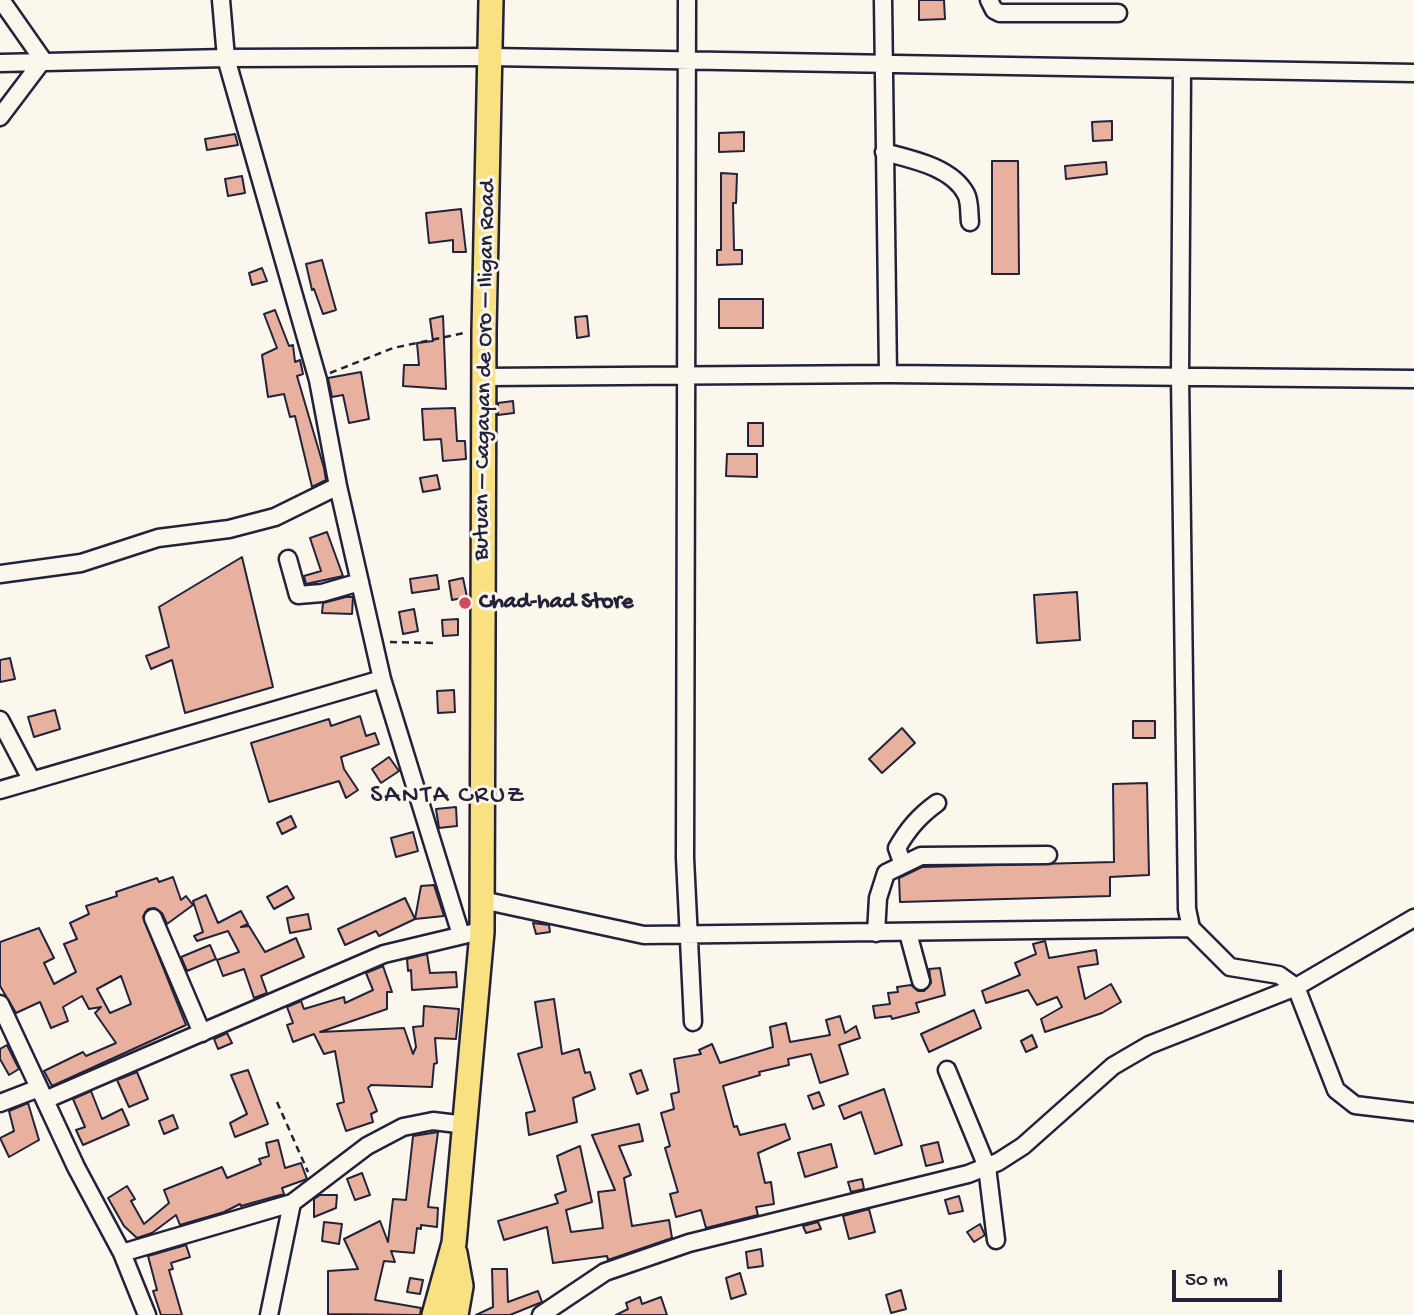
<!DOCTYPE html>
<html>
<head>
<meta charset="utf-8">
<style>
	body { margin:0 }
	#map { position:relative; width:1414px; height:1315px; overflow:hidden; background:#fbf7ec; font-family:"Gochi Hand",sans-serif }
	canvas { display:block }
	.scale { position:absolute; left:1172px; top:1270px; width:110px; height:32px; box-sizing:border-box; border:4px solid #22223b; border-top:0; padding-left:9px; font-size:21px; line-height:24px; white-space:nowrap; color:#22223b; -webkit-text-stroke:5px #fbf7ec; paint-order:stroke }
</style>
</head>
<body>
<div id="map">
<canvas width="1414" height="1315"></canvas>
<div class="scale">50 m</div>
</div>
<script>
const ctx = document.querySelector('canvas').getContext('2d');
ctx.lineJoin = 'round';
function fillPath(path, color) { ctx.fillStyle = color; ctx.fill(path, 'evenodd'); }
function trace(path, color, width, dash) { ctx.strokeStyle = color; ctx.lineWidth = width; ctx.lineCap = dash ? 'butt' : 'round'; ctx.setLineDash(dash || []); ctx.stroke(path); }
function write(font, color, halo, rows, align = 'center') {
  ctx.font = font + ' "Gochi Hand",sans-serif'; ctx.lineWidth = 6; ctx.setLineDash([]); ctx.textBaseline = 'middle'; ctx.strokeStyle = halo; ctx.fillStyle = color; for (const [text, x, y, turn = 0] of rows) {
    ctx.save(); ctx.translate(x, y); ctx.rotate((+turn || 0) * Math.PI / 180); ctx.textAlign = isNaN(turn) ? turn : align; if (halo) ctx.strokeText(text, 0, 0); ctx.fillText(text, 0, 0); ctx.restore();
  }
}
const building = new Path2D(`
	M919,0H944L945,19L919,20Z
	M1112,121V140L1093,141L1092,122Z
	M744,132V151L719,152V133Z
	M235,134L238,145L207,150L205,139Z
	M992,161H1018L1019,274H992Z
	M1106,162L1107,174L1066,179L1065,166Z
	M721,173L737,174L736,203H733L734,250H742V264L717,265V250H721Z
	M242,176L245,193L228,196L225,179Z
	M461,209L466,252H453V240L429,243L426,213Z
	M322,260L336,310L323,314L314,289L312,290L306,264Z
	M262,268L267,281L252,285L249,273Z
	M719,299H763V328H719Z
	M275,310L289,346L293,345L295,362L300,360L303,374L297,376L324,468L326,480L312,487L295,416L290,417L284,394L268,397L262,355L277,348L264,314Z
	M443,316L446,389L403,386L404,365H419L417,343L433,341L430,319Z
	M587,316L589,336L577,338L575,317Z
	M361,372L369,419L349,423L343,395L332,397L328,378Z
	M513,401L514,413L498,415V403Z
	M455,408L457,441H465L466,459L443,461L441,439L424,440L422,409Z
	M748,423H763V446H748Z
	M727,454H757V477L726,476Z
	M437,475L440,489L423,492L420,478Z
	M327,532L343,576L306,584L304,576L321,571L310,538Z
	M242,557L273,687L185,713L172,660L151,669L146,656L169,647L159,607Z
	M437,575L439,589L412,593L410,579Z
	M463,578L467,597L452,600L449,581Z
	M1077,592L1080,640L1037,643L1034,595Z
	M346,597H353L352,614L322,613L323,603Z
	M414,609L418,631L403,634L399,612Z
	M458,619V635L443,636L442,620Z
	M10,658L15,679L0,682V660Z
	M454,690L455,712L438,713L437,691Z
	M55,710L60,729L34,737L28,717Z
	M360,716L366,736L375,733L379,744L341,757L344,769L358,790L346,798L339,781L269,802L251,743L329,719L331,726Z
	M1133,721H1155V738H1133Z
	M902,728L915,743L882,773L869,759Z
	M389,757L399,771L381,783L372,769Z
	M1147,783L1149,875L1110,877V896L900,902L899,878L922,867L1114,862L1113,784Z
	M456,807L457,826L439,828L436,809Z
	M291,816L296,827L282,834L277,823Z
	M413,832L418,851L396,857L391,838Z
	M173,877L181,900L186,896L193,905L167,924L162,913L155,908L148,909L143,917L186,1025L52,1086L44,1071L83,1052L86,1056L116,1043L95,1013L101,1007L89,1009L82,996L63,1007L68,1021L51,1028L40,1002L16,1013L0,986V942L39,928L54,958L44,963L54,984L76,972L64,944L77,939L70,923L89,914L86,906L117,896L116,892L157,878L159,882ZM121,976L131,1004L110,1013L97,989Z
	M434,885L444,916L415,919L421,886Z
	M287,886L294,898L274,909L267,897Z
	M206,895L218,923L241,911L248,924L241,927L249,926L265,952L296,938L304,957L261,976L267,993L254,998L244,969L223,976L217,960L239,952L228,931L197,941L194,936L203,932L193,901Z
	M405,898L415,919L379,936L376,931L345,945L338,929Z
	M308,914L311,929L290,933L287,918Z
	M533,923L549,925L550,932L536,934Z
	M1045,941L1049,958L1096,950L1098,964L1078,967L1085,999L1111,984L1121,1002L1102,1013L1045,1032L1041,1019L1062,1007L1057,997L1037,1005L1028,990L986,1003L982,991L1020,975L1015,963L1036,954L1033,944Z
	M210,945L216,959L187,971L181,957Z
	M427,954L430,973L456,972L457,987L412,990L411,970L408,971L407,959Z
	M383,966L392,992H387V1009L320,1032L404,1028L413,1054L416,1047L413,1027L423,1026L424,1006L459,1009L456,1039L435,1038L437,1063L434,1064L432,1087L371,1085L368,1088L377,1111L371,1114L373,1122L346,1131L337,1104L344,1102L335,1051L324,1054L314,1034L293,1042L287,1025L293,1023L287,1007L301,1001L304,1009L344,997L345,1003L373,990L366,973Z
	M940,968L945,995L916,1003L919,1012L892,1019L891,1016L875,1018L873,1006L890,1004L888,993L898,992L897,987L911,985L918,991H924L931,983L929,969Z
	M554,999L562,1054L579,1049L585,1073L590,1072L595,1089L573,1098L577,1122L529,1135L526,1113L535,1111L518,1054L542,1047L535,1002Z
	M974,1010L981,1028L929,1052L921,1034Z
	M840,1016L845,1033L856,1026L860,1038L839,1045L848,1074L820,1083L811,1054L788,1059L789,1065L759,1072L760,1075L723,1086L734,1127L737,1126L740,1135L785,1124L790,1139L758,1153L765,1183L771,1182L774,1204L756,1207L758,1215L706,1228L701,1210L676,1217L670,1194L678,1192L665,1148L670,1146L661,1113L674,1109L671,1094L679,1092L674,1059L701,1054L699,1050L712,1044L720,1063L773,1047L770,1027L786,1023L790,1042L830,1035L826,1020Z
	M227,1033L232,1043L218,1049L214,1039Z
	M1032,1035L1037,1047L1026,1052L1021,1041Z
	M7,1045L19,1069L9,1075L0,1059V1049Z
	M248,1070L268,1124L235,1137L230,1123L247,1114L231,1075Z
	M641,1070L648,1090L637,1094L630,1074Z
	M137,1072L148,1099L129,1107L117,1080Z
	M884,1089L902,1145L875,1154L861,1112L844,1119L839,1106Z
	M91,1091L102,1119L122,1109L129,1125L83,1145L76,1130L85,1127L73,1099Z
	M819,1092L824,1105L813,1109L808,1096Z
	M28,1103L39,1140L9,1157L0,1138L14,1131L9,1111Z
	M173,1115L178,1128L164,1134L159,1121Z
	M639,1124L643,1141L619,1146L631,1175L624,1178L632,1226L669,1220L672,1238L608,1260L607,1256L553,1263L547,1227L504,1240L498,1221L558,1203L555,1195L566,1191L557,1156L580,1146L592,1202L566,1210L571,1232L603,1228L598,1192L615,1190L592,1135Z
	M438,1132L428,1207L438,1208L437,1227L421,1225V1229L417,1228L414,1253L391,1251L395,1262L384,1261L375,1300L421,1308L420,1315L328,1314V1271L358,1269L344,1239L380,1221L388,1242L393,1199L406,1200L413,1136Z
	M278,1140L285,1168L301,1163L307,1179L282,1188L284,1194L241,1206L240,1204L224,1212L180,1225L176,1215L152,1233L137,1238L124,1226L108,1198L127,1186L135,1199L131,1201L144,1224L169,1203L164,1190L222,1167L227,1178L261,1164L259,1159L269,1156L266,1143Z
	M938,1142L943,1162L926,1166L921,1146Z
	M831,1144L837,1167L805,1177L798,1153Z
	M362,1173L370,1195L355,1200L347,1179Z
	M862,1179L864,1189L851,1192L848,1182Z
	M320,1195H337L336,1208L314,1217V1199Z
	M959,1196L963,1211L949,1214L945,1200Z
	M869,1209L875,1232L849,1239L843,1216Z
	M324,1222L342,1224L339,1244L322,1241Z
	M818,1222L821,1229L806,1233L803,1226Z
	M980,1224L985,1235L974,1242L967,1232Z
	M186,1245L190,1257L171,1263L173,1269L169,1270L182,1315H161L153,1291L157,1290L148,1256Z
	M761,1249L763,1266L748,1268L746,1252Z
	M492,1269H507L508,1302L538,1291L542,1302L510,1315H476L493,1307Z
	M740,1273L746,1294L731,1299L726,1278Z
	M410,1278L423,1280L420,1294L407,1292Z
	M901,1290L906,1309L891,1313L886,1295Z
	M640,1297L642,1304L661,1297L667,1315H616L628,1309L626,1303Z`);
fillPath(building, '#e8b09f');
trace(building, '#22223b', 2);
const minor = new Path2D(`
	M221,0L226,58L318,380L338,486L382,679L461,935
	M687,0L685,858L693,1022
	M883,0L888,374
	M989,0L994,10L1000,13H1118
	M0,63L226,58L491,57L1414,73
	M1182,70L1180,376L1187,909L1191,928L1230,967L1279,975L1296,987L1336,1090L1355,1105L1414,1112
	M0,117L43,60L1,0
	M884,152C911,159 952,167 966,194C970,201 969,214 970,222
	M485,377L888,374L1414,379
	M288,559L298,595L322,593L360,582
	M0,574L81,563L158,538L229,529L275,517L338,486
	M0,720L32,781
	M0,790L382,679
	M902,862L897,848C908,829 919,816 937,803
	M482,900L644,935L1191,928
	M153,918L202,1033
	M876,933L878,898L886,873L921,856L1048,855
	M908,933L921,981
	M0,1004L76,1167L122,1253L147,1315
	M947,1070L987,1167L996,1240
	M45,1100L384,954L472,933
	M0,1103L39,1088
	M122,1253L292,1203L367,1146L403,1127L433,1121L466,1125
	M269,1315L292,1203
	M541,1315L605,1272L689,1243L968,1174L998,1162L1023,1146L1113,1066L1149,1045L1296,987L1414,918`);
const highway = new Path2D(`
	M455,1253L461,1286L456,1315
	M434,1315L454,1243L482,932L484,331L491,0`);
trace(minor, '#22223b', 21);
trace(highway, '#22223b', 28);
trace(new Path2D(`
	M330,373L393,348L464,333
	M390,642L434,643
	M277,1102L308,1172`), '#22223b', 2.5, [7, 5]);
trace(minor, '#fbf7ec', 16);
trace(highway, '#f9e181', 23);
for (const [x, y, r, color] of [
	[465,603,7,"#d1495b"]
]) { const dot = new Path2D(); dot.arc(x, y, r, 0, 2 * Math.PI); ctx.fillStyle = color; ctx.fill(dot); trace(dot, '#fbf7ec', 2.5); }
write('23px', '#22223b', '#fbf7ec', [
	["Butuan – Cagayan de Oro – Iligan Road",486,370,-89]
]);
write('bold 23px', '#22223b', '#fbf7ec', [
	["Chad-had Store",479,603]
], 'left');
ctx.letterSpacing = '2px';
write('26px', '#22223b', '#fbf7ec', [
	["SANTA CRUZ",448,797]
]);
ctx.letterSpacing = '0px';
</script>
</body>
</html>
